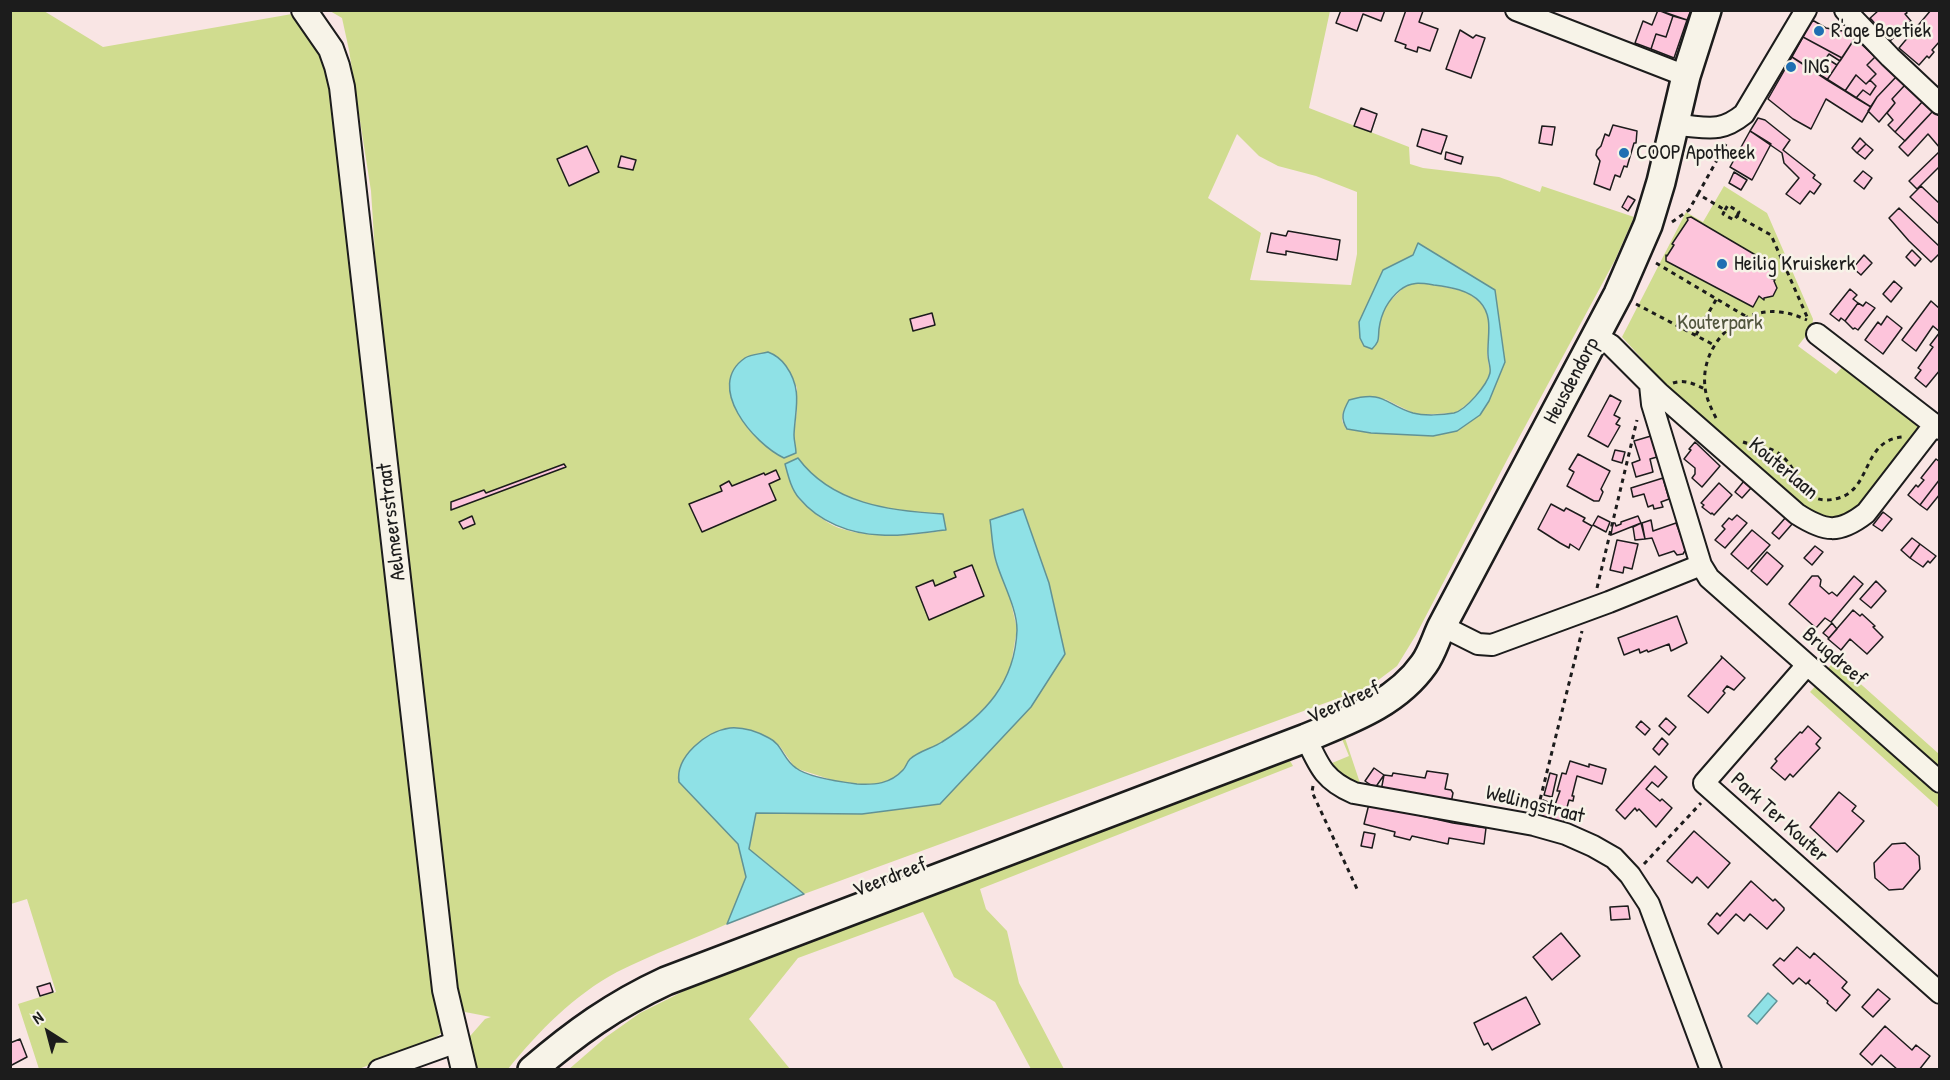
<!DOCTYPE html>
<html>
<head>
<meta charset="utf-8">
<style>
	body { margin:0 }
	#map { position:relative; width:1950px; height:1080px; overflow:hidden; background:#f9e5e4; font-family:"Patrick Hand",sans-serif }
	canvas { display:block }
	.frame { position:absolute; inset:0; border:12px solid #1c1c1c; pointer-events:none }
	.north { position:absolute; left:18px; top:1002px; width:60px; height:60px; -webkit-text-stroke:4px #f7f3e8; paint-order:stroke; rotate:324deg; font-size:16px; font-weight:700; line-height:24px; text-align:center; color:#1c1c1c }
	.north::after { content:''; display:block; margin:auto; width:21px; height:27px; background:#1c1c1c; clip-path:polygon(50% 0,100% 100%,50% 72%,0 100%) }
</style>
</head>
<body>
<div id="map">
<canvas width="1950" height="1080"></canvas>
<div class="frame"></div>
<div class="north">N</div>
</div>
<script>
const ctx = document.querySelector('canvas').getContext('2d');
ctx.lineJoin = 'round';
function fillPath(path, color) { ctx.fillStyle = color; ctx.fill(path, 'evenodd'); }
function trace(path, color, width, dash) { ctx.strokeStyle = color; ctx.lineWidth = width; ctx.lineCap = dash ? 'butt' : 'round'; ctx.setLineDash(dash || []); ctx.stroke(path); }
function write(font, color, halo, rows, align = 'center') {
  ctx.font = font + ' "Patrick Hand",sans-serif'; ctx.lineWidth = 5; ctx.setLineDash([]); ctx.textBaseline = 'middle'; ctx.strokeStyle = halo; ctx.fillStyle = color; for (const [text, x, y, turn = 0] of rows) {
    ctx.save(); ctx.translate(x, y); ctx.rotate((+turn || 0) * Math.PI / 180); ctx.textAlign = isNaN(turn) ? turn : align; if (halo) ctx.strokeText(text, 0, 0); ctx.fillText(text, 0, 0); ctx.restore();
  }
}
fillPath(new Path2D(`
	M11,11H44L103,47L292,14L311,40L321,58L328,83L337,135L362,339L383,335L378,299L371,191L349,50L342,18L330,11H1330L1309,108L1409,147L1410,164L1423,168L1499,177L1540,192L1542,186L1634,217L1615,260L1508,458L1416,635L1397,666L1369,687L804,894L748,849L756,813L862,814L940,804L1065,654L1049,583L1023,510L995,560L1009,594L1017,629L1010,670L999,693L966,726L941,744L910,759L905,768L893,779L880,784H858L835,781L795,768L779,745L682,763L678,774L679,782L738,843L746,877L727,924C691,940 653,954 617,972C574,995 538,1032 508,1069H472L464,1043L485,1019L491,1017L465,1012L457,997L445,1022L443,1032L430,1041L359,1069H39L18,1004L56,992L27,899L11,904ZM1237,134L1259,156L1278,166L1316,176L1357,192V254L1351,285L1250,280L1261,233L1208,198ZM1413,255L1495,290L1489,401L1433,436L1371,433L1346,429L1342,421L1343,411L1385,399L1415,414H1434L1456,413L1472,400L1486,383L1490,372L1487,355L1489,326L1487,313L1481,303L1467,292L1440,286L1415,282L1402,289L1385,306L1379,326L1378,342L1379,279L1383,270ZM768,352L788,368L797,388V409L794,435L796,453L748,429L741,416L746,357ZM798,459C832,504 890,511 942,514L946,530C912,536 872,539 839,528C823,522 810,509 798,498Z
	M1724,186L1767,213L1813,319L1812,328L1798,346L1836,374L1844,365L1919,422L1921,427L1862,508L1834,523L1805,513L1669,388L1622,337L1686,212L1703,222Z
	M1835,661L1939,754V776L1823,673Z
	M1820,681L1939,787V808L1810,692Z
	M1345,738L1361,786L1340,775L1332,763L1349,756L1342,739Z
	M1289,759L1293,766L980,889L986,909L1007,931L1019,983L1064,1069H1031L995,1002L954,977L923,912L798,958L749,1019L790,1069L568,1070L606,1037L640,1013L694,986L802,943Z`), '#d0dc8f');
const water = new Path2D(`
	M1418,243L1495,290L1505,362L1489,401L1480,415L1457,431L1433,436L1371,433L1347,429C1340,418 1343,411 1349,400C1385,390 1384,404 1413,413C1424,416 1443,415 1454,413C1466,410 1487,385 1490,373C1491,367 1488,361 1488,355C1487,337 1494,317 1480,302C1469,290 1450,287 1434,285C1421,283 1411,281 1400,290C1388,300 1381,313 1379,329C1378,339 1380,341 1372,349L1364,346L1360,338L1359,322L1383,270L1413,255Z
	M768,352C776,355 781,359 786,366C803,390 795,409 794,435C794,441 796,447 796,453L784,458C754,444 704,386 745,358C751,354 761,354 768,352Z
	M798,458C832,504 890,511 943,514L946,530C925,532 902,537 881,535C850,534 819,522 799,498C791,489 788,475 785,464Z
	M1023,509L1049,583L1065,654L1031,707L940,804L862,814L756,813L749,849L804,894L727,924L746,877L738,844L679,782C675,757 706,731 730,728C743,727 758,732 769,738C782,744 784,761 796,768C809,778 841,782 857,784C875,785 890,784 903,770C906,767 907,762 910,759C919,751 933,748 942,742C985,715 1015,683 1017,630C1017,608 1002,582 996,561C992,548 992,533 990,520Z
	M1768,993L1777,1001L1757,1024L1748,1016Z`);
fillPath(water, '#8fe1e6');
trace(water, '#619295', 1.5);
const building = new Path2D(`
	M1341,10H1385L1381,21L1363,14L1357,31L1336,23Z
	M1406,10L1423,11L1419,22L1438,29L1430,51L1418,47L1417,52L1405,48L1406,45L1395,41Z
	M1658,10L1673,16L1666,37L1656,34L1651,49L1635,43L1643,21L1652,25Z
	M1658,10H1691L1687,20Z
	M1879,10H1905L1907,13L1905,14L1911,21L1890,41L1871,19L1868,20Z
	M1931,10H1940V41L1932,50L1934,52L1929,58L1927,56L1919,65L1899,48Z
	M1673,16L1687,20L1674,58L1651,49L1656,34L1666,37Z
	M1814,21L1826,28L1848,32L1855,38L1842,58L1803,37L1810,22Z
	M1460,30L1473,38L1476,35L1485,38L1471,78L1446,69Z
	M1803,37L1842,58L1840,61L1829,54L1826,58L1837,65L1827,80L1792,57Z
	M1855,38L1875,57L1867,65L1876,74L1866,84L1856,75L1845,91L1827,80Z
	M1792,57L1871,107L1862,122L1826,99L1811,129L1793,119L1768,99Z
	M1875,57L1896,77L1877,97L1871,107L1856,98L1863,90L1870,95L1876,86L1870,80L1876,74L1867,65Z
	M1856,75L1866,84L1870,80L1876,86L1870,95L1863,90L1856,98L1845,91Z
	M1896,77L1905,85L1892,99L1895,103L1879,122L1868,111L1877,97Z
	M1905,85L1923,101L1895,132L1888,125L1893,120L1887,113L1895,103L1892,99Z
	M1923,101L1933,111L1905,141L1895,132Z
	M1361,108L1377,114L1371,132L1354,126Z
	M1933,111L1940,117V148L1928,134L1908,156L1899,147Z
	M1758,118L1765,120L1790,140L1783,150L1815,175L1813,178L1821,184L1814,194L1810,191L1800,204L1786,194L1799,178L1784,163L1782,153L1750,131Z
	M1613,125L1637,131L1636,143H1634L1627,167L1624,166L1620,177L1615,175L1610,190L1594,184L1600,161L1596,155L1597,150L1601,146L1605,134L1609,136Z
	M1542,126L1555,127L1552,145L1539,143Z
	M1422,129L1447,136L1441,154L1417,146Z
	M1750,131L1771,144L1752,180L1730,167Z
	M1860,138L1866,144L1857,153L1852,148Z
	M1866,144L1873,150L1865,159L1857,153Z
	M587,146L599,172L569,186L557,159Z
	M1940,151V166L1917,189L1909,181Z
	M1446,152L1463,157L1461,164L1445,159Z
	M621,156L636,160L633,170L618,167Z
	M1863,171L1872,178L1864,189L1854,181Z
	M1734,172L1747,180L1741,190L1729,183Z
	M1921,186L1940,204V225L1910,197Z
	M1628,196L1635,200L1628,211L1622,207Z
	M1899,208L1940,247V253L1931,262L1909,241L1889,218Z
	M1691,217L1776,267L1770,278L1775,280L1774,281L1777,288L1773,296L1764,298V300L1759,296L1753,307L1666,261V255L1667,256L1674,245L1672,244L1688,220L1687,218Z
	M1288,231L1340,240L1337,260L1286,251V255L1267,252L1271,233L1286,236Z
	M1912,250L1921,259L1915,266L1906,257Z
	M1864,255L1872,263L1861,275L1853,268Z
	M1894,281L1902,288L1891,302L1883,294Z
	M1850,289L1857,295L1853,299L1858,303L1845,321L1841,318L1839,321L1830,314Z
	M1931,301L1940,309V332L1933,326L1916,351L1902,340Z
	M1866,302L1875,308L1858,330L1855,328L1853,329L1845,321L1858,303L1863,306Z
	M932,313L935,325L913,331L910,319Z
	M1887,316L1902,328L1883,354L1865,340L1878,322L1881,325Z
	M1940,332V370L1926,387L1915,378L1921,370L1918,368L1933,347L1930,345Z
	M1610,395L1621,401L1614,415L1620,418L1616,424L1620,426L1608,447L1588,436Z
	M1651,436L1657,457L1650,459L1653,472L1636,477L1632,463L1640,460L1634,441Z
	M1695,442L1720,466L1702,487L1692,478L1695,474V468L1684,459L1691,450L1689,449Z
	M1615,450L1625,452L1622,463L1612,460Z
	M1578,454L1610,471L1601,489L1603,492L1599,501H1594L1567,486L1574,472L1569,469Z
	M1936,459L1940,462V479L1920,505L1908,495L1916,485L1918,487L1924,480L1921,478Z
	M564,464L566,467L451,510V502L484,490L486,493Z
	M776,470L780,479L769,484L776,500L702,532L689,504L722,491L720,486L729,481L732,486L764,473L765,475Z
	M1663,478L1669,499L1661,502L1663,507L1654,509L1653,505L1648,507L1644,494L1633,497L1631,488Z
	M1940,479V494L1927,510L1920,505Z
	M1744,481L1751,488L1742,498L1735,492Z
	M1719,483L1732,495L1714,515L1712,513L1711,514L1702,507L1704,505L1701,503Z
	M1551,504L1564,511L1566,508L1585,518L1583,521L1592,526L1579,550L1570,544L1569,548L1560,543L1538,529Z
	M1883,512L1892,519L1882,531L1873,525Z
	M1737,515L1747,523L1725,548L1715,540L1725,529L1722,526L1729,518L1732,520Z
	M472,516L475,524L463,529L459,522Z
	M1598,516L1610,522L1606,532L1593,525Z
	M1638,516L1641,523L1611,535L1613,523H1615L1616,526L1621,524V522Z
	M1786,517L1793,523L1779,539L1772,533Z
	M1651,520L1653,531L1676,523L1686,549L1683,554L1677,555L1674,551L1659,556L1652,538L1645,539L1642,523Z
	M1641,523L1645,539L1635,540L1633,527Z
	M1752,530L1770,545L1748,569L1731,554Z
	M1912,538L1920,544L1910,558L1901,550Z
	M1617,540L1638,544L1632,569L1624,567L1623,573L1610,570Z
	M1920,544L1936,556L1930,563L1928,561L1923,567L1910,558Z
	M1815,546L1823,552L1812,565L1804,558Z
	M1767,552L1783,566L1767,585L1751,571Z
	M972,565L984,596L929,620L916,587L933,580L935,586L956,577L954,572Z
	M1812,576H1818L1821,580L1820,586L1829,594L1832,592L1837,596L1854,576L1863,584L1831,622L1825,618L1816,628L1789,604Z
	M1876,581L1886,591L1871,608L1860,599Z
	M1853,610L1860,616L1862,614L1875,626L1873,627L1883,637L1867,654L1850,639L1841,650L1828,639Z
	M1677,616L1687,643L1671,651L1669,644L1648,652L1647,650L1640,653L1639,649L1624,655L1618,638Z
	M1832,623L1837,629L1829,638L1823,633Z
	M1721,656L1745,678L1734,690L1727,686L1723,691L1725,693L1708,713L1688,696L1722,658Z
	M1666,718L1676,727L1669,735L1659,726Z
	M1641,721L1650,729L1645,735L1636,727Z
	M1808,726L1821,738L1816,744L1820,748L1793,777L1790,774L1785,780L1771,768L1777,761L1775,759L1800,732L1802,733Z
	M1662,738L1668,744L1659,755L1653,749Z
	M1570,761L1589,767V764L1606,769L1602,784L1577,776L1572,796H1574L1573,801L1569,800L1563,822L1542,816L1540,813L1543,800L1555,805L1560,791H1557L1562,773L1566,774Z
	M1655,766L1667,777L1658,787L1652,782L1646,789L1660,801L1662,799L1672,808L1656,827L1639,809L1637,811L1635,808L1625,819L1616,810Z
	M1374,768L1384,775L1375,788L1365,781Z
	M1427,771L1448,774L1445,789L1451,790L1453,793L1451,803L1381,791L1384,775L1392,776L1393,773L1425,778Z
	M1550,773L1557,775L1552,797L1544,795Z
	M1839,792L1856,806L1852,811L1864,821L1837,852L1810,827Z
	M1369,804L1453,823L1486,828L1484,844L1449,838L1448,844L1412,836L1410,840L1394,836L1395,832L1364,824Z
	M1694,831L1730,863L1708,888L1697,877L1692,883L1667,861Z
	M1364,832L1375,834L1372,848L1361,846Z
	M1905,843L1919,856L1920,869L1903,889L1889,890L1875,878L1874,863L1892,844Z
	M1751,881L1773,901L1775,899L1784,908V910L1767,929L1750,914L1744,921L1736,914L1718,934L1708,924L1717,913L1720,916Z
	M1628,906L1630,919L1611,920L1610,907Z
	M1561,933L1580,956L1552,980L1533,957Z
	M1797,947L1810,958L1814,953L1847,982L1842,988L1850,995L1836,1011L1827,1003L1828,1001L1808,983L1810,980L1806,984L1799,978L1793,984L1773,965L1780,958L1784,961Z
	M50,983L53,992L40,996L37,987Z
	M1878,989L1890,999L1873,1017L1862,1007Z
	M1526,997L1540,1024L1492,1050L1488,1043L1484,1045L1474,1023Z
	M1885,1026L1912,1050L1916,1045L1930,1056L1919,1070H1898L1881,1055L1872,1065L1860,1054Z
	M20,1039L27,1057L10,1066V1043Z`);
fillPath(building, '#fdc4db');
trace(building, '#1c1c1c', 1.5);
const minor = new Path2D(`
	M1516,10L1686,76
	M1845,10L1890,57L1940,104
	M1675,125C1705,126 1718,135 1744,114L1806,10
	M1817,334L1940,429
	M1596,336L1611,345L1659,393L1797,514C1825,532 1839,534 1866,513L1934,425
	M1650,385L1652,404L1701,565L1709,578L1940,782
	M1442,626L1478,644L1492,645L1609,602L1701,565
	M1807,665L1704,783L1940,993
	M1306,738C1319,766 1324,780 1354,793L1534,825L1566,834L1593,846L1614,858L1630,875L1649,904L1711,1070
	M379,1070L457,1042`);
const tertiary = new Path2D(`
	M304,10L331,49L337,66L342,87L445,990L464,1070`);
const secondary = new Path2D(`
	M532,1070C575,1033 614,1005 666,981L1306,738C1349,720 1396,704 1424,664C1432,653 1436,638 1442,626L1618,294L1648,225L1661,182L1686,76L1707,10`);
trace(minor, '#1c1c1c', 24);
trace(tertiary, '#1c1c1c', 28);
trace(secondary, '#1c1c1c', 32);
trace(new Path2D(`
	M1698,194L1726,144
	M1725,210L1728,205L1739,212L1737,216
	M1672,222L1689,210L1698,194L1725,210L1723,214L1734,220L1737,216L1771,235L1808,319
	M1656,263L1747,317
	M1636,304L1714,345
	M1696,335L1717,298
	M1673,383C1685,379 1694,384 1705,389
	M1716,418C1711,408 1706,398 1705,387C1700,346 1738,307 1780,312C1790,313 1798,316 1807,320
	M1743,442C1755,446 1773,447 1782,456C1802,473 1801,509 1839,498C1872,488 1862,441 1902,437
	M1597,588L1637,420
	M1313,786L1312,792L1358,891
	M1538,808L1582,631
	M1644,864L1701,803`), '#1c1c1c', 3, [4.5, 4.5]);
trace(minor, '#f7f3e8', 20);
trace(tertiary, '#f7f3e8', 24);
trace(secondary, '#f7f3e8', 27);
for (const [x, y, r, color] of [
	[1819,31,6,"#1f6fb2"],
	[1791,67,6,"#1f6fb2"],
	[1624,153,6,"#1f6fb2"],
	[1722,264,6,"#1f6fb2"]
]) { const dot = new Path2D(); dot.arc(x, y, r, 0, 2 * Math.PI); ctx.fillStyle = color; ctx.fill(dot); trace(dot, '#f7f3e8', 2); }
write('21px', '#1c1c1c', '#f7f3e8', [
	["R'age Boetiek",1831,31],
	["ING",1803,67],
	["COOP Apotheek",1636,153],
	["Heilig Kruiskerk",1734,264]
], 'left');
write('21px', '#52563e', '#f7f3e8', [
	["Kouterpark",1720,323]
]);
write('21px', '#1c1c1c', '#f7f3e8', [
	["Heusdendorp",1572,381,-62],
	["Kouterlaan",1783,469,40],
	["Aelmeersstraat",392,522,-97],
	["Brugdreef",1834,657,41],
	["Veerdreef",1344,703,-24],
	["Wellingstraat",1535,805,14],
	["Park Ter Kouter",1779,818,42],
	["Veerdreef",890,878,-21]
]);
</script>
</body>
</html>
